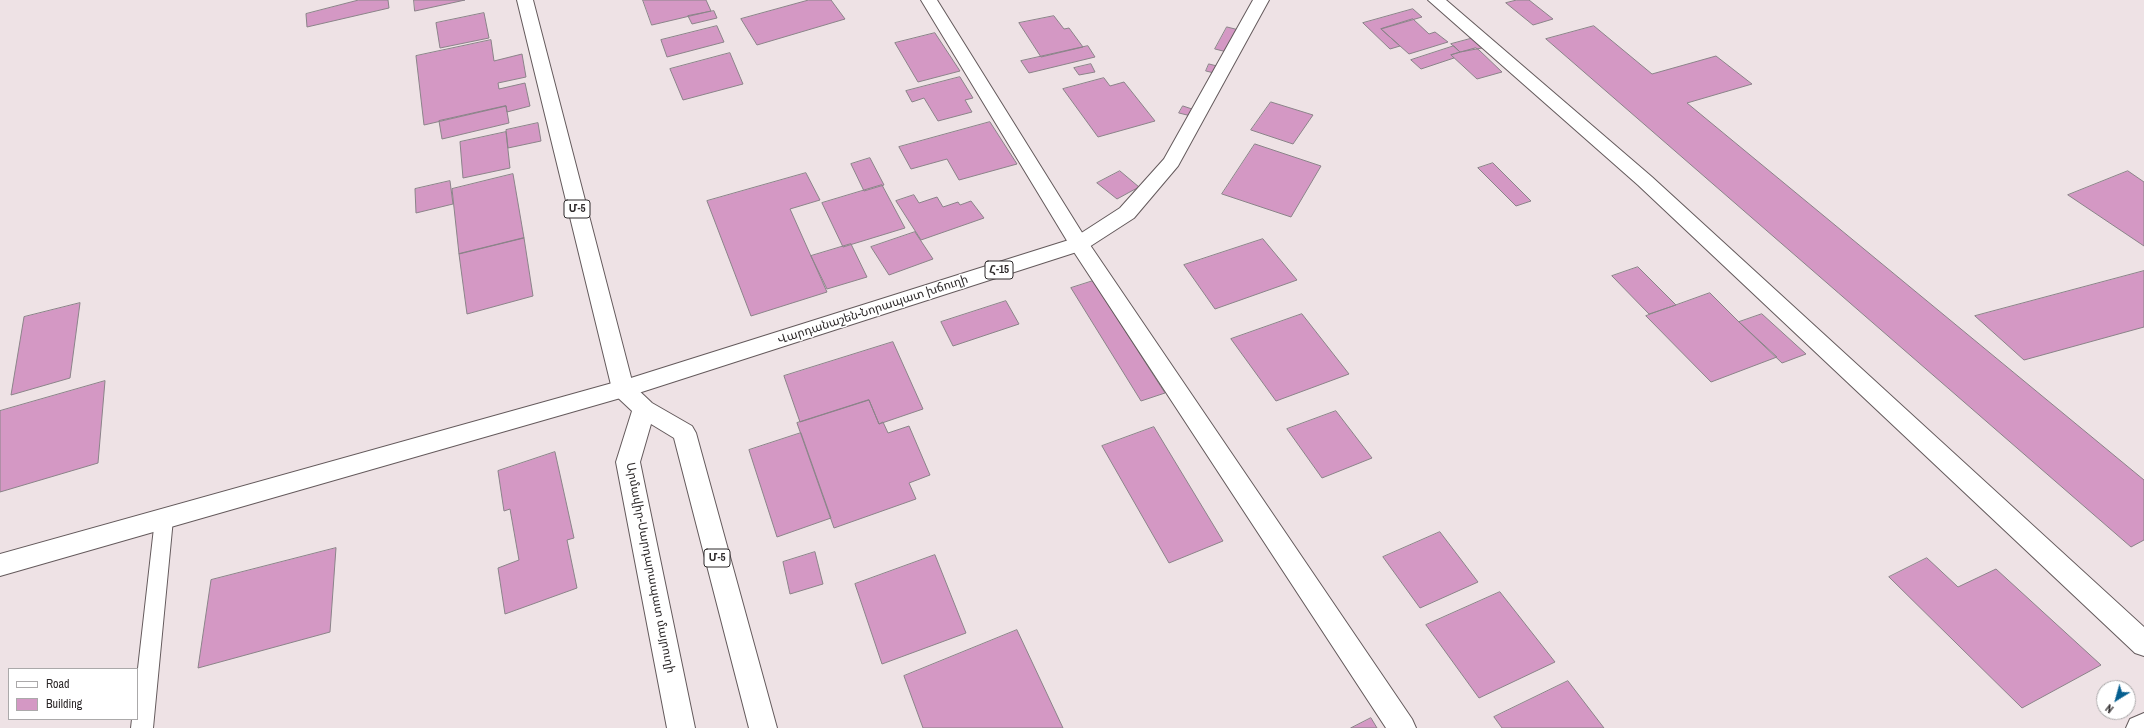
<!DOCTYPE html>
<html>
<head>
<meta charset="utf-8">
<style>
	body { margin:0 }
	#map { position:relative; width:2144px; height:728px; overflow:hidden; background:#eee2e5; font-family:"Archivo Narrow",sans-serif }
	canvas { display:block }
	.legend { position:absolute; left:8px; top:668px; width:130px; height:52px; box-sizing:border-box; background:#fff; border:1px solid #aba9aa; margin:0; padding:5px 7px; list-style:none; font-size:12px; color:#2d292a }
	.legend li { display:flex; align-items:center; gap:8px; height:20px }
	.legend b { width:20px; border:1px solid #aba9aa }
	.north { position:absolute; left:2096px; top:680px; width:40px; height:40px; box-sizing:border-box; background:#fff; border:1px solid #aba9aa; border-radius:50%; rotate:217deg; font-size:11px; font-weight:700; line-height:16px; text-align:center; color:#2d292a }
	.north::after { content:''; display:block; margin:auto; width:14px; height:18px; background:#065f90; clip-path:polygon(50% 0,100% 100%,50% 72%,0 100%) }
</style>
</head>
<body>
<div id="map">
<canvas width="2144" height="728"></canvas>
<ul class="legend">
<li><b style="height:5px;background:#fff"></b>Road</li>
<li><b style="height:11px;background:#d498c4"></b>Building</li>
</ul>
<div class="north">N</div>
</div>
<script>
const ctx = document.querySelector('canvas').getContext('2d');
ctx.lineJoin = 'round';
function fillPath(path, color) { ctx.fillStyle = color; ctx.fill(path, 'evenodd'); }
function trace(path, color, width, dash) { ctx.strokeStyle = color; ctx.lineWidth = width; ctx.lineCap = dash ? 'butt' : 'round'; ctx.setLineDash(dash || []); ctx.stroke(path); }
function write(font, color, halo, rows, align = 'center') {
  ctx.font = font + ' "Archivo Narrow","Noto Sans Armenian",sans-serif'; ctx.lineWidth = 3; ctx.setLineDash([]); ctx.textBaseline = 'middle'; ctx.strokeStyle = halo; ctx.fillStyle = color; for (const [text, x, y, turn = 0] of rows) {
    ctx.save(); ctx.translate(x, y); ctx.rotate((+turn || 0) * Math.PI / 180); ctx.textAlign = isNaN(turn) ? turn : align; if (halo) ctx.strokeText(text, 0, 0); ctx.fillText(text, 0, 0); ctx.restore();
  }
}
const building = new Path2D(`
	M359,0H388L389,8L307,27L306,14Z
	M414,0H465L415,11Z
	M643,0H706L711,11L652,25Z
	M809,0H831L845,19L757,45L741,19Z
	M1517,0H1529L1553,19L1533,25L1506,3Z
	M1413,9L1422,17L1381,29L1400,46L1390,49L1363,23Z
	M714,11L717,18L692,24L688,16Z
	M484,13L489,38L440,48L436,23Z
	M1054,16L1064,29L1069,28L1083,47L1041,57L1019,23Z
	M1413,19L1429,34L1435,32L1448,42L1409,54L1381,29Z
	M717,26L724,42L667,57L661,40Z
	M1594,26L1652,74L1716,56L1752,84L1687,103L2144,480V540L2131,547L1546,39Z
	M1227,27L1239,30L1227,52L1215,49Z
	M935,33L960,71L918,82L895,43Z
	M1481,36L1493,46L1460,52L1451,44Z
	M491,40L494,61L522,54L526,77L498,83L499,89L525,83L530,106L507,112L506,106L424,125L416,56Z
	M1088,46L1095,57L1029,73L1021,61Z
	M1454,46L1460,52L1451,55L1454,58L1421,69L1411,60Z
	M1476,48L1479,50L1502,72L1477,79L1451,55Z
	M730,53L743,84L683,100L670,69Z
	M1091,64L1095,72L1079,75L1074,68Z
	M1209,64L1217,66L1214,73L1206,71Z
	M960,77L973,98L965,100L972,112L938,121L924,98L912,102L906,91Z
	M1104,78L1110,86L1124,82L1155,121L1098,137L1063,89Z
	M1271,102L1313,115L1293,144L1251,130Z
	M506,106L509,123L442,139L439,121Z
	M1183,106L1195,110L1191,116L1179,113Z
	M990,122L1017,164L959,180L947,159L911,169L899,147Z
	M538,123L541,141L508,148L506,130Z
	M506,132L510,168L463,178L460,142Z
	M1255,144L1321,166L1291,217L1222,194Z
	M870,158L884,185L864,191L851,164Z
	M1493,163L1531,201L1516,206L1478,168Z
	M1120,171L1139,187L1117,199L1097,183Z
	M2128,171L2144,182V246L2068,195Z
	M806,173L820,200L790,209L827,292L751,316L707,201Z
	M513,174L524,238L459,254L452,189Z
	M450,181L453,204L416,213L415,189Z
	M882,185L905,228L843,247L822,203Z
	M914,195L919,203L937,197L943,207L958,202L960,205L971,201L984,218L921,240L896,201Z
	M915,232L933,259L889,275L871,247Z
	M524,238L533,296L467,314L459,254Z
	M1263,239L1297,280L1215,309L1184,265Z
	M851,244L867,277L827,289L811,256Z
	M1638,267L1676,305L1649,314L1612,276Z
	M2144,271V327L2024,360L1975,316Z
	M1093,281L1165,393L1141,401L1071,288Z
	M1710,293L1739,322L1777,357L1711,382L1646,316Z
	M1006,301L1019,324L953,346L941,322Z
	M80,303L70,378L11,395L24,317Z
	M1302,314L1349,374L1276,401L1231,339Z
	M1762,314L1806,354L1782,363L1739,322Z
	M893,342L923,409L879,424L869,400L800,422L784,376Z
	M105,381L98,463L0,492V411Z
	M869,400L879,424L883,422L888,433L909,426L930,475L909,483L916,499L834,528L797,423Z
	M1336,411L1372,458L1322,478L1287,429Z
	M1154,427L1223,541L1169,563L1102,446Z
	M801,433L831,518L777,537L749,450Z
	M555,452L574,538L567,540L577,588L505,614L498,568L519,560L510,509L504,511L498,471Z
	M1440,532L1478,582L1420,608L1383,557Z
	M336,548L330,632L198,668L211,580Z
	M815,552L823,584L790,594L783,562Z
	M935,555L966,633L882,664L855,584Z
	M1927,558L1958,587L1996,569L2101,665L2022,708L1889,577Z
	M1500,592L1555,662L1479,698L1426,625Z
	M1017,630L1063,728H923L904,676Z
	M1568,681L1604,728H1502L1494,717Z
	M1371,718L1377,728H1351Z`);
fillPath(building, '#d498c4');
trace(building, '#8b8389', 1);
const service = new Path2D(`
	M164,511L171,513L173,519L153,728H131L132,719H137V677L155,519L157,513Z`);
const minor = new Path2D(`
	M921,0H937L1086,239L1412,719L1416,728H1386L1072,249Z
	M1428,0H1446L1652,177L2144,627V656L2135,653L1638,185Z
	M623,380L631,383L634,389L631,395L0,576V554Z
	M2144,713V728H2126L2130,719Z`);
const primary = new Path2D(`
	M1253,0H1269L1178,166L1134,218L1086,249L623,398L615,395L612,389L615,383L1072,239L1120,208L1164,159Z`);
const trunk = new Path2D(`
	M517,0H533L633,385L652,403L692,426L696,433L777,728H749L674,438L651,424L640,462L695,728H667L616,462L632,411L615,395L612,389Z`);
trace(service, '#645a5c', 2);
trace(minor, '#645a5c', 2);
trace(primary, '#645a5c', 2);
trace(trunk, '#645a5c', 2);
fillPath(service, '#fff');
fillPath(minor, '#fff');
fillPath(primary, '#fff');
fillPath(trunk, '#fff');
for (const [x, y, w] of [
	[577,209,26],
	[999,270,28],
	[717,558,26]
]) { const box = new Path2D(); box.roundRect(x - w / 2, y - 9, w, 18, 3); ctx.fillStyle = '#fff'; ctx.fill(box); trace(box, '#2d292a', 1); }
write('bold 11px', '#2d292a', null, [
	["Մ-5",577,209],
	["Հ-15",999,270],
	["Մ-5",717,558]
]);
write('12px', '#2d292a', '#fff', [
	["Վարդանաշեն-Նորապատ խճուղի",873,310,-18],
	["Արմավիր-Սարդարապատ մայրուղի",650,568,79]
]);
</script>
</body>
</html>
